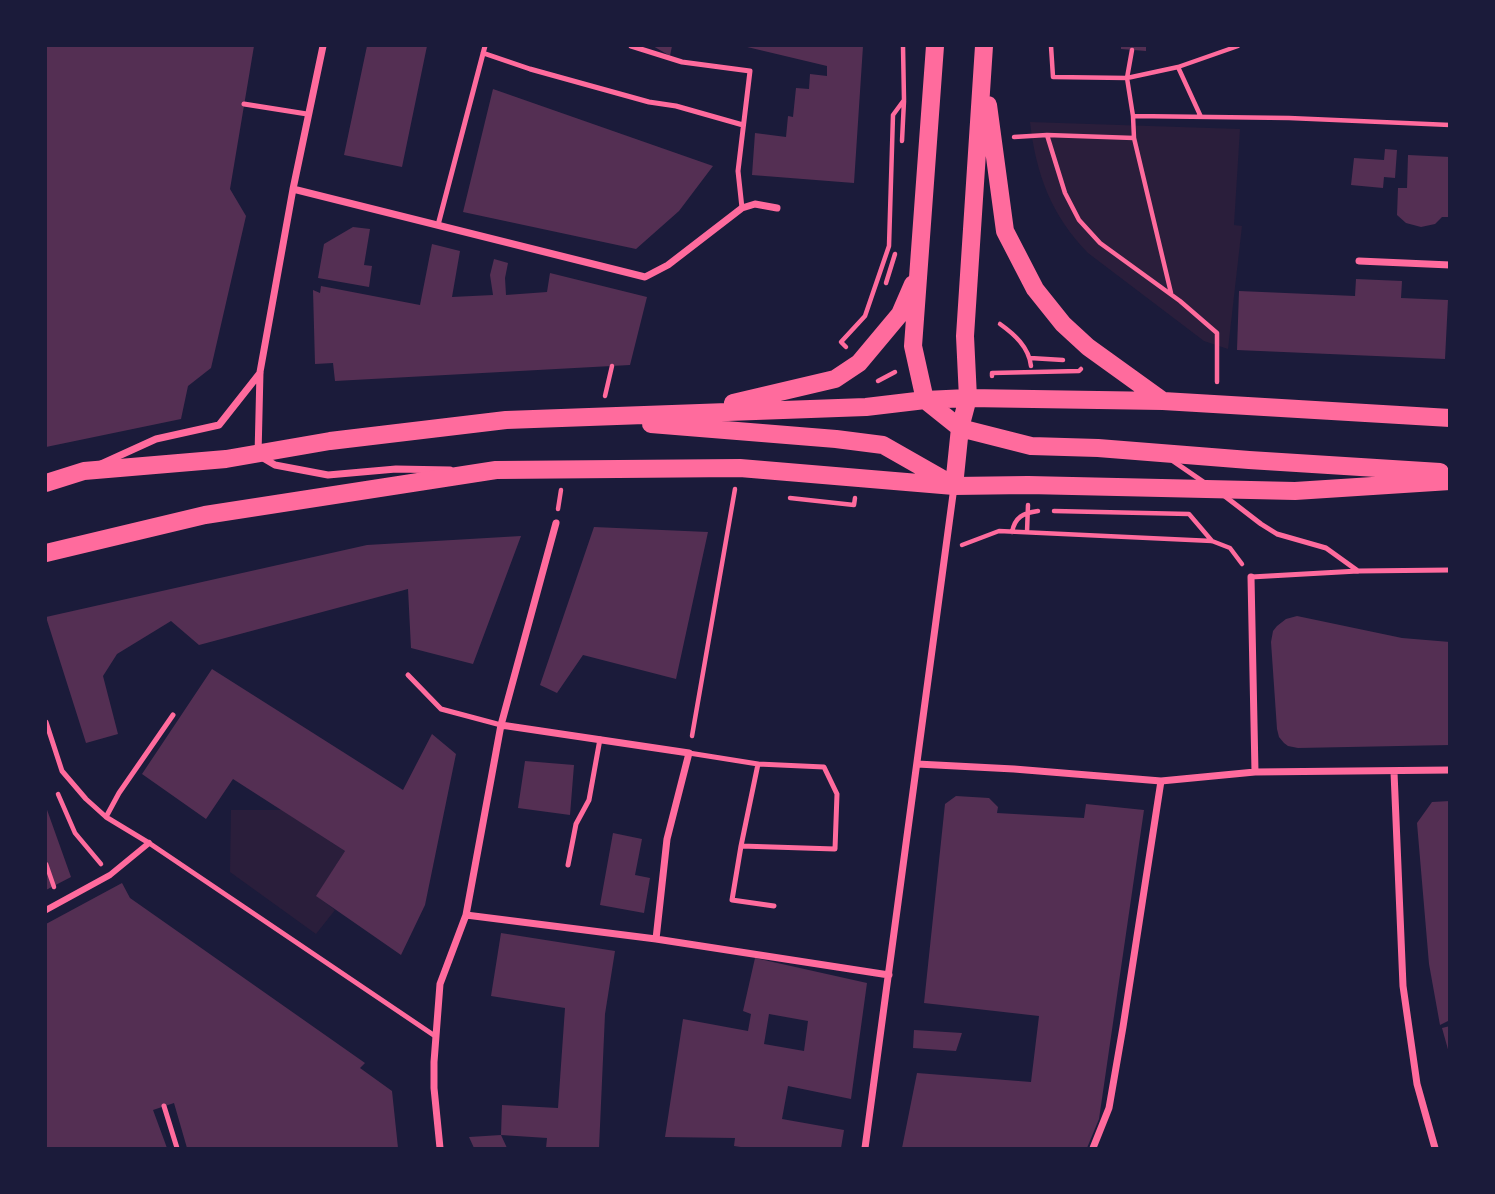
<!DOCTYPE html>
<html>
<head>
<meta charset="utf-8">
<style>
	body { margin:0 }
	#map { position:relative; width:1495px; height:1194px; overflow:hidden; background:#1b1b3a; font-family:Manrope,sans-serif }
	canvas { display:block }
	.frame { position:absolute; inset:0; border:47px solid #1b1b3a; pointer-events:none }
</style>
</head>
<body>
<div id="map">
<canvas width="1495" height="1194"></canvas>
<div class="frame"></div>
</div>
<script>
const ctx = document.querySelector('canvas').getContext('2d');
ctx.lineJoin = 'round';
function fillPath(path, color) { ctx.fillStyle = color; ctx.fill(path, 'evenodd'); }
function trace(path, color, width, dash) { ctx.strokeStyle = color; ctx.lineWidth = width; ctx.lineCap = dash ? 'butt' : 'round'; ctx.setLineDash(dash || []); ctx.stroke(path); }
fillPath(new Path2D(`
	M1030,122L1240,129L1234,225L1242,226L1228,349L1204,341L1088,253C1051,215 1036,174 1030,122Z
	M231,810H282L345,851L317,896L335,910L316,934L230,872Z`), '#2a1e3b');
fillPath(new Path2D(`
	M46,46H254L230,189L246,216L211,368L188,386L181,419L46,447Z
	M367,46H427L402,167L344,155Z
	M653,46H672L670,56Z
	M743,46H863L854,183L752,175L755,133L786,137L788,116L793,117L796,88L809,89L810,74L827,76V66Z
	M1121,46H1146V51L1121,49Z
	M493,89L713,166L679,211L636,249L463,212Z
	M1385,149L1397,150L1395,178L1384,177L1383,188L1351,185L1354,158L1384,160Z
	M1408,155L1450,157V217H1442L1435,224L1421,227L1406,223L1397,215L1398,188H1407Z
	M353,227L370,229L364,265L372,266L369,287L318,278L324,244Z
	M432,244L460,251L452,297L493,295L490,275L494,259L508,263L505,278L506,295L547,292L550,273L647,297L630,365L335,381L333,363L315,364L313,290L320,293L321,286L420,305Z
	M1356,279L1402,281L1401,298L1448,300L1445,359L1237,350L1239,291L1355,296Z
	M594,527L708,532L676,679L583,655L557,693L540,685Z
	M521,536L473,664L411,648L408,589L199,645L171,621L117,654L103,676L118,734L86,743L46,617L367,545Z
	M1297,616L1402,638L1450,642V745L1298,748L1288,746L1284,743L1279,737L1277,729L1271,642L1273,631L1277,626L1286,619Z
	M212,669L403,790L432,734L456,754L425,905L401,955L316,896L345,851L233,779L206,819L142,774Z
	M525,761L574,765L570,815L518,808Z
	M956,796L989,798L998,807L997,813L1084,818L1086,804L1144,810L1099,1119L1087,1148H902L917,1073L1031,1082L1039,1016L924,1003L945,804Z
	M1450,801V1020L1440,1025L1429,964L1417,823L1432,802Z
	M46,807L71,877L46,890Z
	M613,833L642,839L635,875L650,878L644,913L600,905Z
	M122,883L130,898L365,1063L360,1068L392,1091L398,1148H187L174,1103L153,1110L167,1148H46V924Z
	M501,933L615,951L605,1014L599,1148H546L547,1138L501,1135L502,1105L558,1108L565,1008L491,996Z
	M755,958L867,983L851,1099L788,1086L782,1119L844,1130L841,1148H747L734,1146L735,1138L665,1137L683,1019L748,1031L751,1014L743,1011ZM769,1014L808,1021L804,1051L764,1044Z
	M1450,1026V1053H1449L1442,1028Z
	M914,1030L962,1033L956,1051L913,1048Z
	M501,1135L507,1148H474L469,1137Z`), '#542f53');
trace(new Path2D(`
	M1051,46L1053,77L1127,78L1133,116L1289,118L1450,125
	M1132,50L1127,78L1178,67L1238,46
	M1178,67L1201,117
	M1133,116L1134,138L1171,293
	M1047,135L1134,138
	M1014,137L1047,135L1065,193L1079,220L1100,243L1180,301L1217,333V382
	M902,141L904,101
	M886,283L895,254
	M1000,324C1014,334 1029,347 1031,366
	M846,347L841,342L865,316L889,246L893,115L904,100L903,46
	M1030,358L1063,360
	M992,376V373L1079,371L1081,369
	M878,381L895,372
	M605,396L612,366
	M790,498L854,505L855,498
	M558,509L561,490
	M1054,511L1189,514L1212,541
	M1012,532C1015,517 1023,513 1038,511
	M1027,532L1028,505
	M962,545L999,531L1212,541L1230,548L1242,564
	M692,736L735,489
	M58,794L75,833L101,864
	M46,864L54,887`), '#ff6b9d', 4.5);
trace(new Path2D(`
	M631,46L682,62L750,71L738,171L742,208
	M483,53L530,69L649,102L676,106L743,125
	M244,104L307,114
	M438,225L485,46
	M1173,461L1205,483
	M1222,494L1261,524L1277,534L1326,548L1358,571
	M1251,577L1358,571L1450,570
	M408,675L441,709L501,725
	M46,722L62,771L86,799L106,817L149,843L435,1036
	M689,753L758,764L741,846L835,849L837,794L824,767L758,764
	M106,817L119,793L173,715
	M741,846L732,900L774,906
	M568,865L576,824L589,800L600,739
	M164,1106L177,1148`), '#ff6b9d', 5);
trace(new Path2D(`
	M46,910L110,875L149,843`), '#ff6b9d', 6);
trace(new Path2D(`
	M323,46L293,189L260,372L258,455L275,465L328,475L396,469L450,470
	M293,189L645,277L668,265L742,208L755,204L777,208
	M1359,261L1450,265
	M101,464L156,439L219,425L260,373
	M1251,577L1255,772
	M501,725L689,753L667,839L656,939
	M917,764L1014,769L1161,781L1255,772L1450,770
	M1394,772L1403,986L1417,1084L1435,1148
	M466,915L656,939L889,975
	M440,1148L434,1088V1062L440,984L466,915L501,725L556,523
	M865,1148L954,487
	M1093,1148L1109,1108L1123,1027L1161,781`), '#ff6b9d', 7);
trace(new Path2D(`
	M988,105L1005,231L1035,289L1063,324L1088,347L1163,401
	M925,400L960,428L1031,446L1098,448L1249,460L1440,472
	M925,400L913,346L935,46
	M733,403L835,379L859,363L900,314L913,284
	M651,424L836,439L883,445L948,482
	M46,483L84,471L226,459L330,441L506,420L866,407L925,400L968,398L1163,401L1450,418
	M954,486L960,428L968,398L965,336L984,46
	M46,553L205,515L496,470L740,468L954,486L1028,485L1295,491L1450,481`), '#ff6b9d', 18);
</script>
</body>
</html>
